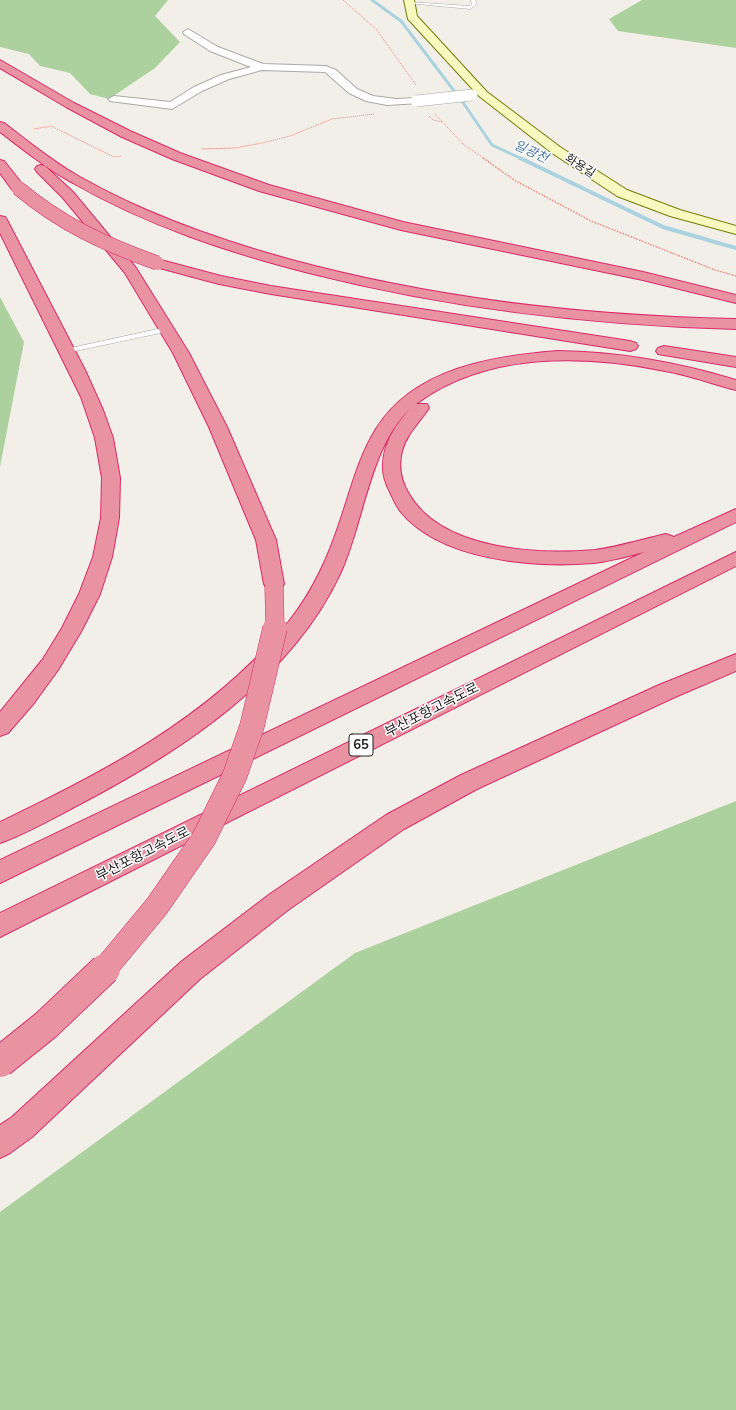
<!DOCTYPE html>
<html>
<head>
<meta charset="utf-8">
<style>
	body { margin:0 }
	canvas { display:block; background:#f2efe9 }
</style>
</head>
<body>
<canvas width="736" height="1410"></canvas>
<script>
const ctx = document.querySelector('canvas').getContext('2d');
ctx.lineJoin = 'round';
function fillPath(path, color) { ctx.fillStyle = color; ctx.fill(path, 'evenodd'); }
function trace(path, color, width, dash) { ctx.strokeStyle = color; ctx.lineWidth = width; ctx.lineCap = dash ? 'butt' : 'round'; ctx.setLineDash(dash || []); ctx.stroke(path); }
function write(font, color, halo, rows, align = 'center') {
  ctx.font = font + ' Mulish,"Noto Sans KR",sans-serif'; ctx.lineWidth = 3; ctx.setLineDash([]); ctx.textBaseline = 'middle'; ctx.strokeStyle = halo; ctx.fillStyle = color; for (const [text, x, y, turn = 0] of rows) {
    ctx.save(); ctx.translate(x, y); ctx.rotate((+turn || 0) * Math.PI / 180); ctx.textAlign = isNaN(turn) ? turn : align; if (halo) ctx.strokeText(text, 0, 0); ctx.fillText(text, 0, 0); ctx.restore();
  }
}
fillPath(new Path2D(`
	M0,0H168L155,16L180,42L155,68L109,99L90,94L70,73L40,66L29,54L0,47Z
	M642,0H736V48L618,31L609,19Z
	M0,297L24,342L0,467Z
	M736,801V1410H0V1212L355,953Z`), '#add19e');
trace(new Path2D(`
	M372,0L401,21L464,104L492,145L522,159`), '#aad3df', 3);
trace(new Path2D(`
	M520,158L663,227L736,248`), '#aad3df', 4);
const service = new Path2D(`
	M471,0H475L477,4L470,9L407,3L409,2L469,6L472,4Z
	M167,327H170V331L66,353L62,351L66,349Z`);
const minor = new Path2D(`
	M188,29L218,47L263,64L326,66L336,70L357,89L373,96L396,99L416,98L422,101L420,103L387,105L366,101L349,93L325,72L262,70L229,79L202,91L172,109L110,101L108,99L114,96L170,102L194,87L221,75L251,67L210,51L184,34L183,32Z`);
const secondary = new Path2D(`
	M404,0H414L417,16L487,92L560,147L627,190L680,210L736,226V234L670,216L617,196L552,153L479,96L408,19Z`);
const motorway = new Path2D(`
	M0,60L74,103L130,131L180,153L269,185L403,222L643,272L736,295V303L643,280L401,230L259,191L172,159L122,137L66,107L0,68Z
	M0,122L4,123C29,142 53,162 80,177C145,214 217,239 288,259C435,299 585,316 736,319V329C593,325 452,309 313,274C230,253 148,226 73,183C47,169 24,150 0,132Z
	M0,160L4,161L23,185L24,188L23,191H13L0,173Z
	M41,165L45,166L73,192L136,268L189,353L227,427L276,540L284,584L281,589L274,591L267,589L264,584L256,540L209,427L173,353L125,273L63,198L37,172L35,169L37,166Z
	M0,216L5,217L7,220L85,370L103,410L113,438L120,478L119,518L112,557L100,594L82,630L58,670L34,703L8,733L0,736V712L43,659L62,628L79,594L93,557L101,518L102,478L95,438L81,397L0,233Z
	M157,259L221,276L271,286L630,341L636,343L638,346L636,349L630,351L271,294L219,284L152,266L150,263L152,260Z
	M664,346L736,357V367L658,354L656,351L658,348Z
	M558,351C620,352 677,362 736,380V390C712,384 689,375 665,371C583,354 486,352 416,404H427L429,408C419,423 407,433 402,451C398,467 401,481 409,494C441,550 538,555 595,550C619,547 643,539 666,534L674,537L736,509V522L0,883V860L644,552C628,556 611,561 594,563C535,568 440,561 400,511C396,505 393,499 390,492C373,462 389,431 411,408C369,446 364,523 340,574C291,679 181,751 82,803C55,817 28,833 0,843V822C103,773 206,719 281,631C307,601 324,568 337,530C349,497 357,459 376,429C414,368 493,356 558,351Z
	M736,552V566L0,937V913Z
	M736,654V671L675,697L477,789L404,829L288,910L200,979L32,1137L10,1153L0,1158V1125L12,1117L182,961L270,894L386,815L461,775L659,685Z`);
trace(service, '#a9a9a9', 1);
trace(minor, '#a9a9a9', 2);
trace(secondary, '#707d05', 2);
trace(motorway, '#dc2a67', 2);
trace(new Path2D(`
	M343,0L376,29L416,85
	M435,114L464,145L485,159
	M429,116L433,120L442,122
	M34,129L51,126L114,157L122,156
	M202,149L235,148L262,143L290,136L332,119L374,114`), '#fa8072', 1, [1, 1]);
trace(new Path2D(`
	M483,158L514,180L591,221L715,270L736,276`), '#fa8072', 1.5, [1.5, 1.5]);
fillPath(service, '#fff');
fillPath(minor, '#fff');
fillPath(secondary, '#f7fabf');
fillPath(motorway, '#e892a2');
const minorBridge = new Path2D(`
	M416,101L472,95`);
const motorwayBridgeFar3 = new Path2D(`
	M18,188C61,224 104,244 157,263`);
const motorwayBridgeFar2 = new Path2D(`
	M274,584L275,629`);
const motorwayBridgeFar1 = new Path2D(`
	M104,970L157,906L204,838L235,775L252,726L275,628`);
const motorwayBridge = new Path2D(`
	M0,1062L46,1025L105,969`);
trace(minorBridge, '#a9a9a9', 12, []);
trace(motorwayBridgeFar3, '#dc2a67', 15, []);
trace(motorwayBridgeFar2, '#dc2a67', 19, []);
trace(motorwayBridgeFar1, '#dc2a67', 25, []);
trace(motorwayBridge, '#dc2a67', 32, []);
trace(minorBridge, '#fff', 11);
trace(motorwayBridgeFar3, '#e892a2', 14);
trace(motorwayBridgeFar2, '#e892a2', 18);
trace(motorwayBridgeFar1, '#e892a2', 24);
trace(motorwayBridge, '#e892a2', 30);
write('12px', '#222', '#fff', [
	["화용길",580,166,33]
]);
write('italic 13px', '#4a7aab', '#fff', [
	["일광천",531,152,25]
]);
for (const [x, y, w] of [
	[361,745,24]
]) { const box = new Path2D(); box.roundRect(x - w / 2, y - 11, w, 22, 3); ctx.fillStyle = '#fff'; ctx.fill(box); trace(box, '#222', 1); }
write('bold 13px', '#222', null, [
	["65",361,745]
]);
write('14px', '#222', '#fff', [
	["부산포항고속도로",432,710,-27],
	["부산포항고속도로",143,854,-27]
]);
</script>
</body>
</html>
